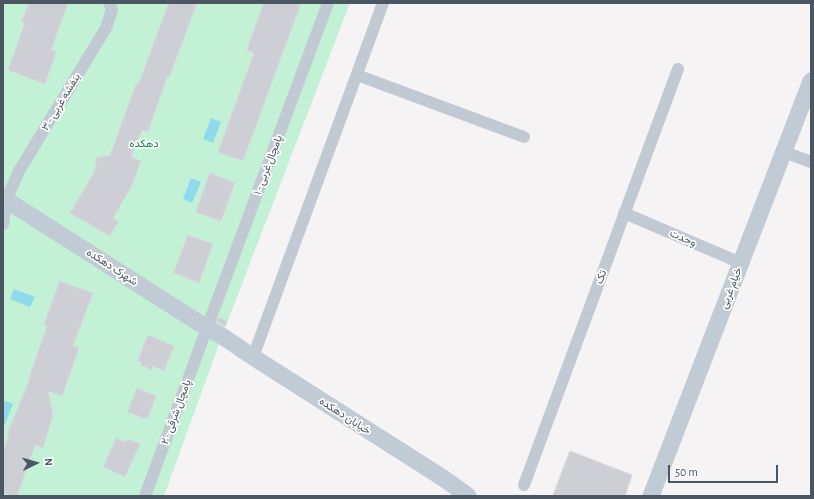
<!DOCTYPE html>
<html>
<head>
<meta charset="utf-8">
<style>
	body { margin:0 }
	#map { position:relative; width:814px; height:499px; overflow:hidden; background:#f5f3f3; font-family:"Alegreya Sans",sans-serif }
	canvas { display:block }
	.frame { position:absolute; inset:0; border:4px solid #4a5661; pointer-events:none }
	.north { position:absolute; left:16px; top:443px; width:40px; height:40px; -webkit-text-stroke:3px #fff; paint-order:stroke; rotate:85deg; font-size:11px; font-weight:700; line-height:16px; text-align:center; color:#4a5661 }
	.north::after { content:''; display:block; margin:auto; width:14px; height:18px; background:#4a5661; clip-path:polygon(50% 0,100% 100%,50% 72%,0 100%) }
	.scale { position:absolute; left:668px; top:465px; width:110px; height:18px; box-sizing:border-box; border:2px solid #4a5661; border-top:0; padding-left:5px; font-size:12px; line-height:14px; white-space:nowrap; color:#4a5661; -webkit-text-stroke:3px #fff; paint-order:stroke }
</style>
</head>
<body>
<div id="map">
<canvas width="814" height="499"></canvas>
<div class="frame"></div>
<div class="north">N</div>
<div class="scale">50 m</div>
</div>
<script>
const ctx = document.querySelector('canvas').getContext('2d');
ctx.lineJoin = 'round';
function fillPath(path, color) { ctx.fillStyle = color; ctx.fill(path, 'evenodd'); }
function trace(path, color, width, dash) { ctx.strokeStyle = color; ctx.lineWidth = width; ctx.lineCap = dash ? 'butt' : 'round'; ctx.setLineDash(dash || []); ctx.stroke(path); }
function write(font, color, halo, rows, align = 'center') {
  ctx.font = font + ' "Alegreya Sans",Vazirmatn,sans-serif'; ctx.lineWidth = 3.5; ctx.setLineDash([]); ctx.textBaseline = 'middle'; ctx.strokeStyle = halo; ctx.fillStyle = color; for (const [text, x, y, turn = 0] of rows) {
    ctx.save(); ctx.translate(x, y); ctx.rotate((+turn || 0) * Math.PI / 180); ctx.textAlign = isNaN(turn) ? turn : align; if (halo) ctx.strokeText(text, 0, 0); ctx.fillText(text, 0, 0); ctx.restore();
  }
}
fillPath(new Path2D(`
	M3,3H350L222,336L164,496H3Z`), '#c3f1d5');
fillPath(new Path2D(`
	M211,118L221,122L213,143L203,139Z
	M191,178L201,182L192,203L183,199Z
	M14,289L35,297L30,307L10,299Z
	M3,400L13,404L5,424H3Z`), '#90daee');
const building = new Path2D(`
	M29,3H68L51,50L56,52L45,84L8,70L25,22L22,21Z
	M169,3H197L169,78L167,77L148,132L142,130L131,157L141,161L130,190H129L113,218L118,222L110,236L70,213L95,171L96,158L110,155L115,142L136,84L138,85Z
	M264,3H301L243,161L218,152L254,53L247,50Z
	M210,173L235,183L221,221L196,212Z
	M188,235L213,244L199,283L174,273Z
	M60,281L93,293L73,346L79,348L62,396L48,391L53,415L43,448L35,445L17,496H13L3,493V451L9,435L7,434L29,381H28L47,326L44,325Z
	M219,317L227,321L225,326L217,322Z
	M148,335L174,346L164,371L153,366L152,370L141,365L142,363L138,361Z
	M137,388L156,396L148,418L145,417L144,419L128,412Z
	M116,438L126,442L128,439L140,444L125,477L104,467Z
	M570,451L632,475L625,496H553Z`);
fillPath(building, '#cdcfd5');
trace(building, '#d7d9de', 1);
trace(new Path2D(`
	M357,75L524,137
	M784,152L811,162
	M624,213L741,263
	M3,224L6,200L19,171L106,28L112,10L109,3
	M253,357L383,3
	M524,485L678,69
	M145,496L207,328L328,3`), '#c1cad2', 12);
trace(new Path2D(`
	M3,198L207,328L222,336L253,357L443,478L468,496
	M651,496L811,81`), '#c1cbd6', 17);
write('11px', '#4a5661', '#fff', [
	["بنفشه غربی - ۳",61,102,-59],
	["پامچال غربی - ۱",268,165,-69],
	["وحدت",683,238,23],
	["شهرک دهکده",112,267,33],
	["تک",601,277,-70],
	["خیام غربی",731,288,-69],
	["پامچال شرقی - ۲",176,412,-70],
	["خیابان دهکده",345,416,33]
]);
write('11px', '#17864f', '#fff', [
	["دهکده",144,144]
]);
</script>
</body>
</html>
